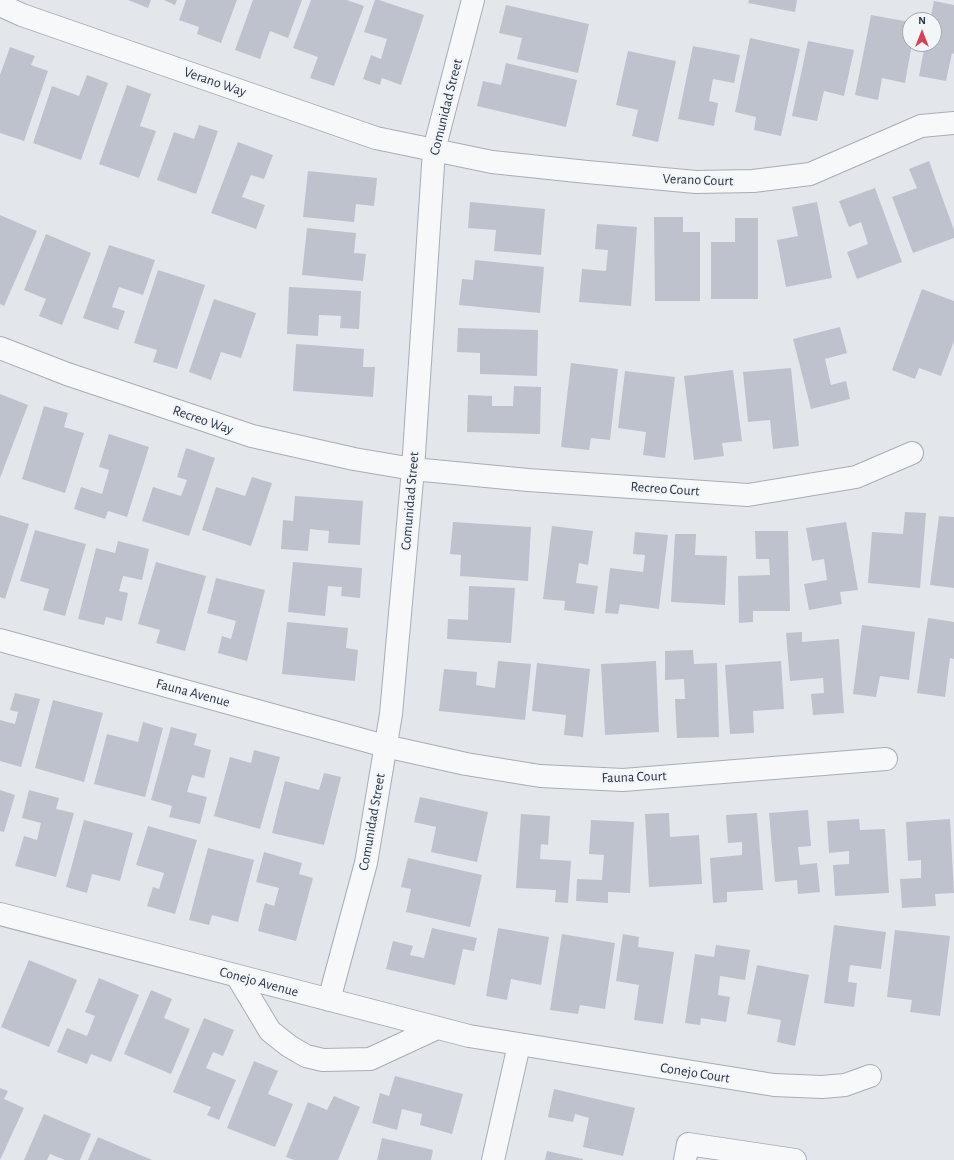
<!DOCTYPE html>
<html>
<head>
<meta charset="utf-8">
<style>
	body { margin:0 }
	#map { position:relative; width:954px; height:1160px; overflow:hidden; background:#e3e7ec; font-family:"Alegreya Sans",sans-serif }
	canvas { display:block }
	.north { position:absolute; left:902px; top:12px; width:40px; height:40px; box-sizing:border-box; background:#f3f6f9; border:1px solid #a2a8b1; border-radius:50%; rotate:0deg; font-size:11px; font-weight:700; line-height:16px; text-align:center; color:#293346 }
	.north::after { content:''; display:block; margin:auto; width:14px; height:18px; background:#d94055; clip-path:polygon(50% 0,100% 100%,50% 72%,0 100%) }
</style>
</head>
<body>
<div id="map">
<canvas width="954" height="1160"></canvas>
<div class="north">N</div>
</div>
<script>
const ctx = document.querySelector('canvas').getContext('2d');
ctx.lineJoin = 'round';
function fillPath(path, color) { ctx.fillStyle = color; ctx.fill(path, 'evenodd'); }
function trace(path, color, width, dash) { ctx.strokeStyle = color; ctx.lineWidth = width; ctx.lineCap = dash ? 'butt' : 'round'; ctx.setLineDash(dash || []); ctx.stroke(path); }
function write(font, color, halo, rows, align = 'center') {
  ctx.font = font + ' "Alegreya Sans",sans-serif'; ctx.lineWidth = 4; ctx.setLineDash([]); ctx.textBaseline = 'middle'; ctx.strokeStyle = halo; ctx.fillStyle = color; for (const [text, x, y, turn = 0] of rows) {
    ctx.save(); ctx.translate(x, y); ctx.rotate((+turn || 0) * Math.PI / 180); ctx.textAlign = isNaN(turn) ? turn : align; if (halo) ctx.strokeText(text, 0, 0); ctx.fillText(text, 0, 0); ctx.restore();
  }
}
fillPath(new Path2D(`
	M128,0H151L148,8Z
	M164,0H177L175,5Z
	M186,0H237L221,43L197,34L199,27L179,20Z
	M253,0H302L288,38L270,31L260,59L235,50Z
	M311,0H347L364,6L334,86L310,78L318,57L293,48Z
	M375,0H379L424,15L401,85L382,78L380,85L363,79L371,55L381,59L387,39L364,32Z
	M749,0H797L795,12L748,3Z
	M934,1L954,5V54L952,53L946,81L919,76L925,44H934V20H930Z
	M506,5L589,24L578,73L517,59L522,38L499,33Z
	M871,15L910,22V44H912L905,83L882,78L878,100L855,95Z
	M750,38L800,49L781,136L754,130L756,117L735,112Z
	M808,41L854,50L844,96L824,91L817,121L792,116Z
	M693,46L740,55L734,83L713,79L709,101L718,103L714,126L678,119Z
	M10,47L35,56L31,65L48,71L24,141L0,133V75Z
	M628,51L676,61L658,142L632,136L638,110L616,105Z
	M506,63L577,80L566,127L477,106L483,81L501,85Z
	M87,75L108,83L81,160L33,143L52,86L79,96Z
	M127,85L151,94L140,126L156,131L139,178L99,164Z
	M199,125L218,131L196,194L157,180L174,132L194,139Z
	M238,142L273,155L264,179L251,175L242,197L265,205L256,229L211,213Z
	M929,161L954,230V238L913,253L892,197L917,188L909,169Z
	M308,171L377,178L374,206L356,204L354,222L303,217Z
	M875,188L902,262L857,279L847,252L868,244L861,222L849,227L839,201Z
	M470,202L545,209L541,255L494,251L496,230L468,228Z
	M817,202L832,278L786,287L777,240L798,236L792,207Z
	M0,215L37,231L4,306L0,304Z
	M654,217H683V232H700V301H655Z
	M735,218H758V299H711V242H735Z
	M597,224L637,227L631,306L579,302L582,269L606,271L608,250L595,249Z
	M307,228L356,233L354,253L366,254L363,281L302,275Z
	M46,234L91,253L62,325L39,316L46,299L24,290Z
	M109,245L155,260L143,295L119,287L112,307L125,311L118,330L83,318Z
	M475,260L544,267L540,313L459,305L462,279L473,280Z
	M158,270L205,285L177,369L153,362L157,350L134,343Z
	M289,287L361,291L359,329L340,328L341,316L319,315L318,336L287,334Z
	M922,289L954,301V341L941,376L919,368L915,379L892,370Z
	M214,299L256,313L241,358L221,352L211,380L189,372Z
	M840,327L847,353L825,359L831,385L846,381L850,399L811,409L793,339Z
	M458,328L538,330L537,376L480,374V353L457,352Z
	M296,344L364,349L363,367H375L373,397L293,391Z
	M571,363L618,369L610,440L591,438L589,450L561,447Z
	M791,368L799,446L773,449L770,420L748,422L743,372Z
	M733,370L742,441L722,443L724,456L694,460L684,376Z
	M625,371L675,377L665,458L643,455L646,432L618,428Z
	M514,386L541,387L540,434L467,432L468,395L492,396V406H513Z
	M0,394L28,405L0,478Z
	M44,406L68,413L64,427L84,433L65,493L22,479Z
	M109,434L149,447L127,517L108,511L105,519L74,509L81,487L102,494L109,470L99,467Z
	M186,448L215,458L189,536L142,521L153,487L181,496L187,480L177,477Z
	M252,477L272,483L251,546L202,530L216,487L245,496Z
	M295,496L363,501L360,545L328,543L329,531L310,529L308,551L281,549L283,520L293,521Z
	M905,512L926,513L920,588L868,583L872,532L903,534Z
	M0,515L29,524L5,599L0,597Z
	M939,516L954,517V588L930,585Z
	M453,522L531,527L528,581L460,576L461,555L450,554Z
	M846,522L858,590L840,592L842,604L809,610L804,584L827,580L824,559L812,561L806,528Z
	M552,526L593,531L588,565L579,563L576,583L598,586L594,614L564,610L565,601L543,599Z
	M35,530L86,544L65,616L43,610L49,589L20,581Z
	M755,531H788L790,611H753V622L739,623L738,576L770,575L769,559H756Z
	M635,532L668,535L659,609L620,604L618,614L605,613L610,568L643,572L645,555L633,554Z
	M675,534H696L695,555L727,556L725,605L671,602Z
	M118,541L149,549L142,580L123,576L119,591L128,593L122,621L106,617L104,625L78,619L96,548L115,553Z
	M156,562L206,576L185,651L156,643L160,630L138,624Z
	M293,562L362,568L360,598L341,596L342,587L328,586L325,616L288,612Z
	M216,578L265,590L247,661L218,653L222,636L231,639L236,621L207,613Z
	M469,586L515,588L511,643L447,639L448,619L468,620Z
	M928,618L954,622V659L950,658L945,697L917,693Z
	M287,622L348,628L346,648L358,650L355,681L282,674Z
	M862,625L915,632L909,680L880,676L876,697L853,694Z
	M802,632V642L839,639L844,713L813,715L811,694L824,693L823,678L790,681L786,633Z
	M693,650L694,664L717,663L719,737L677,738L675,699H685L684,679L665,680V651Z
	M498,661L531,664L525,720L439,711L444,669L477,672L476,685L495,688Z
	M656,661L659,732L605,735L601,664Z
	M781,661L784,709L753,711L754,733L730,734L725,665Z
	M537,663L590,669L583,737L564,735L566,715L532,711Z
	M15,693L40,699L21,767L0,761V720L15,724L18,712L10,710Z
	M53,700L103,713L84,782L35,768Z
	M143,722L163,728L145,797L94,784L107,734L138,742Z
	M171,727L197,734L194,745L211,750L204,778L192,775L187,792L207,797L200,824L169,817L172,806L151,800Z
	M254,750L280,757L260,829L214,816L230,757L251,763Z
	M324,773L341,777L324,845L272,833L285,781L319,790Z
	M0,790L15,795L4,832L0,831Z
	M29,790L59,798L56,809L74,813L56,877L15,866L24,836L37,840L41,823L22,818Z
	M420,797L488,812L477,862L431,852L436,827L414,822Z
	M808,810L811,846L798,847L800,865L817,863L820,892L798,894L797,880L775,882L769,813Z
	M669,813L670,837L699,835L702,884L649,887L645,814Z
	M757,813L763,890L727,892V902L713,903L710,858L742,855V842L728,843L726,815Z
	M521,814L550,816L548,845L541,844L540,859L571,861L568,903L555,902L556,890L516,888Z
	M859,819L860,830L885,829L889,893L835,896L833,865L849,864V851L829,853L827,821Z
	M950,819L954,893L935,894L936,906L902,908L900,879L921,878V860L908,861L906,822Z
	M84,820L133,833L120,881L92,874L87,893L66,887Z
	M591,820L634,822L630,893L608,892V903L576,901L577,879L602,880L604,855L589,854Z
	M148,826L197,840L175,914L147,906L153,887L159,889L164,873L136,865Z
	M208,848L254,860L238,922L212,915L209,925L189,920Z
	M264,852L302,863L299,874L313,878L296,941L258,931L265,903L274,906L279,888L256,882Z
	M408,858L482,875L470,927L406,912L411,889L401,887Z
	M834,925L886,932L881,969L850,965L848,982L857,983L854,1007L824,1003Z
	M432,928L477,938L474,951L463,949L455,985L386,969L393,941L413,946L410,955L424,958Z
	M498,928L549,937L541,985L511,979L507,1000L486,996Z
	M895,930L950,936L940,1016L910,1012L912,1000L887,997Z
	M562,934L615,943L605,1009L580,1005L578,1014L550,1010Z
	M623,934L639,937L638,947L674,952L663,1024L634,1020L639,985L616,981Z
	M716,945L750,950L745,980L720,976L718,995L730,997L726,1022L701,1018L700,1025L685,1023L695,954L714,957Z
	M29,960L77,980L49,1047L1,1027Z
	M757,965L809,975L795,1046L777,1042L781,1020L747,1014Z
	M99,978L139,995L111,1062L91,1054L87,1064L57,1052L67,1028L87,1036L95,1016L85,1012Z
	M151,990L172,999L164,1018L190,1029L171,1074L124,1054Z
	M204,1018L234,1030L223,1056L213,1052L206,1068L236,1080L219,1120L207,1115L211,1107L173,1092Z
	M254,1061L278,1071L268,1094L293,1104L275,1147L227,1128Z
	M395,1076L463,1094L452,1134L420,1125L422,1114L402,1109L397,1130L372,1123L380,1093L389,1096Z
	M0,1088L8,1091L4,1099L24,1108L0,1160Z
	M554,1089L635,1108L623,1156L583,1147L589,1118L575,1114L573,1122L548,1117Z
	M334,1096L360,1107L338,1160H294L286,1157L308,1102L327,1110Z
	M44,1114L91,1134L80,1160H65L50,1154L47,1160H24Z
	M98,1137L152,1160H88Z
	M382,1138L433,1150L431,1160H377Z
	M547,1151L583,1159V1160H545Z`), '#bdc2cd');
const minor = new Path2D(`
	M0,5L22,15L376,138L492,162L587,172L696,182L753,181L810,174L921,126L954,123
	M0,348L67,374L252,436L354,459L413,469L528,480L748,495L856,477L912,453
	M0,640L385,746L466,764L540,776L623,780L886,759
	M0,914L469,1036L774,1085L822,1087L845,1085L870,1076
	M237,976L270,1031L289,1046L306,1056L323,1060L370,1059L437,1028
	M329,1000L366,863L391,714L413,469L434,150L473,0
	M493,1160L519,1045
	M685,1160L688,1144L795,1160`);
trace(minor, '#a7adb7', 24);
trace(minor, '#f6f8fa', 22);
write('14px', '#293346', '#f3f6f9', [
	["Verano Way",215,82,19],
	["Comunidad Street",446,107,-76],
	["Verano Court",698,180,2],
	["Recreo Way",203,420,19],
	["Recreo Court",665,489,4],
	["Comunidad Street",410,501,-85],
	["Fauna Avenue",193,693,15],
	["Fauna Court",634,777,-2],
	["Comunidad Street",372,822,-80],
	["Conejo Avenue",259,982,15],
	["Conejo Court",695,1073,9]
]);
</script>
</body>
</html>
